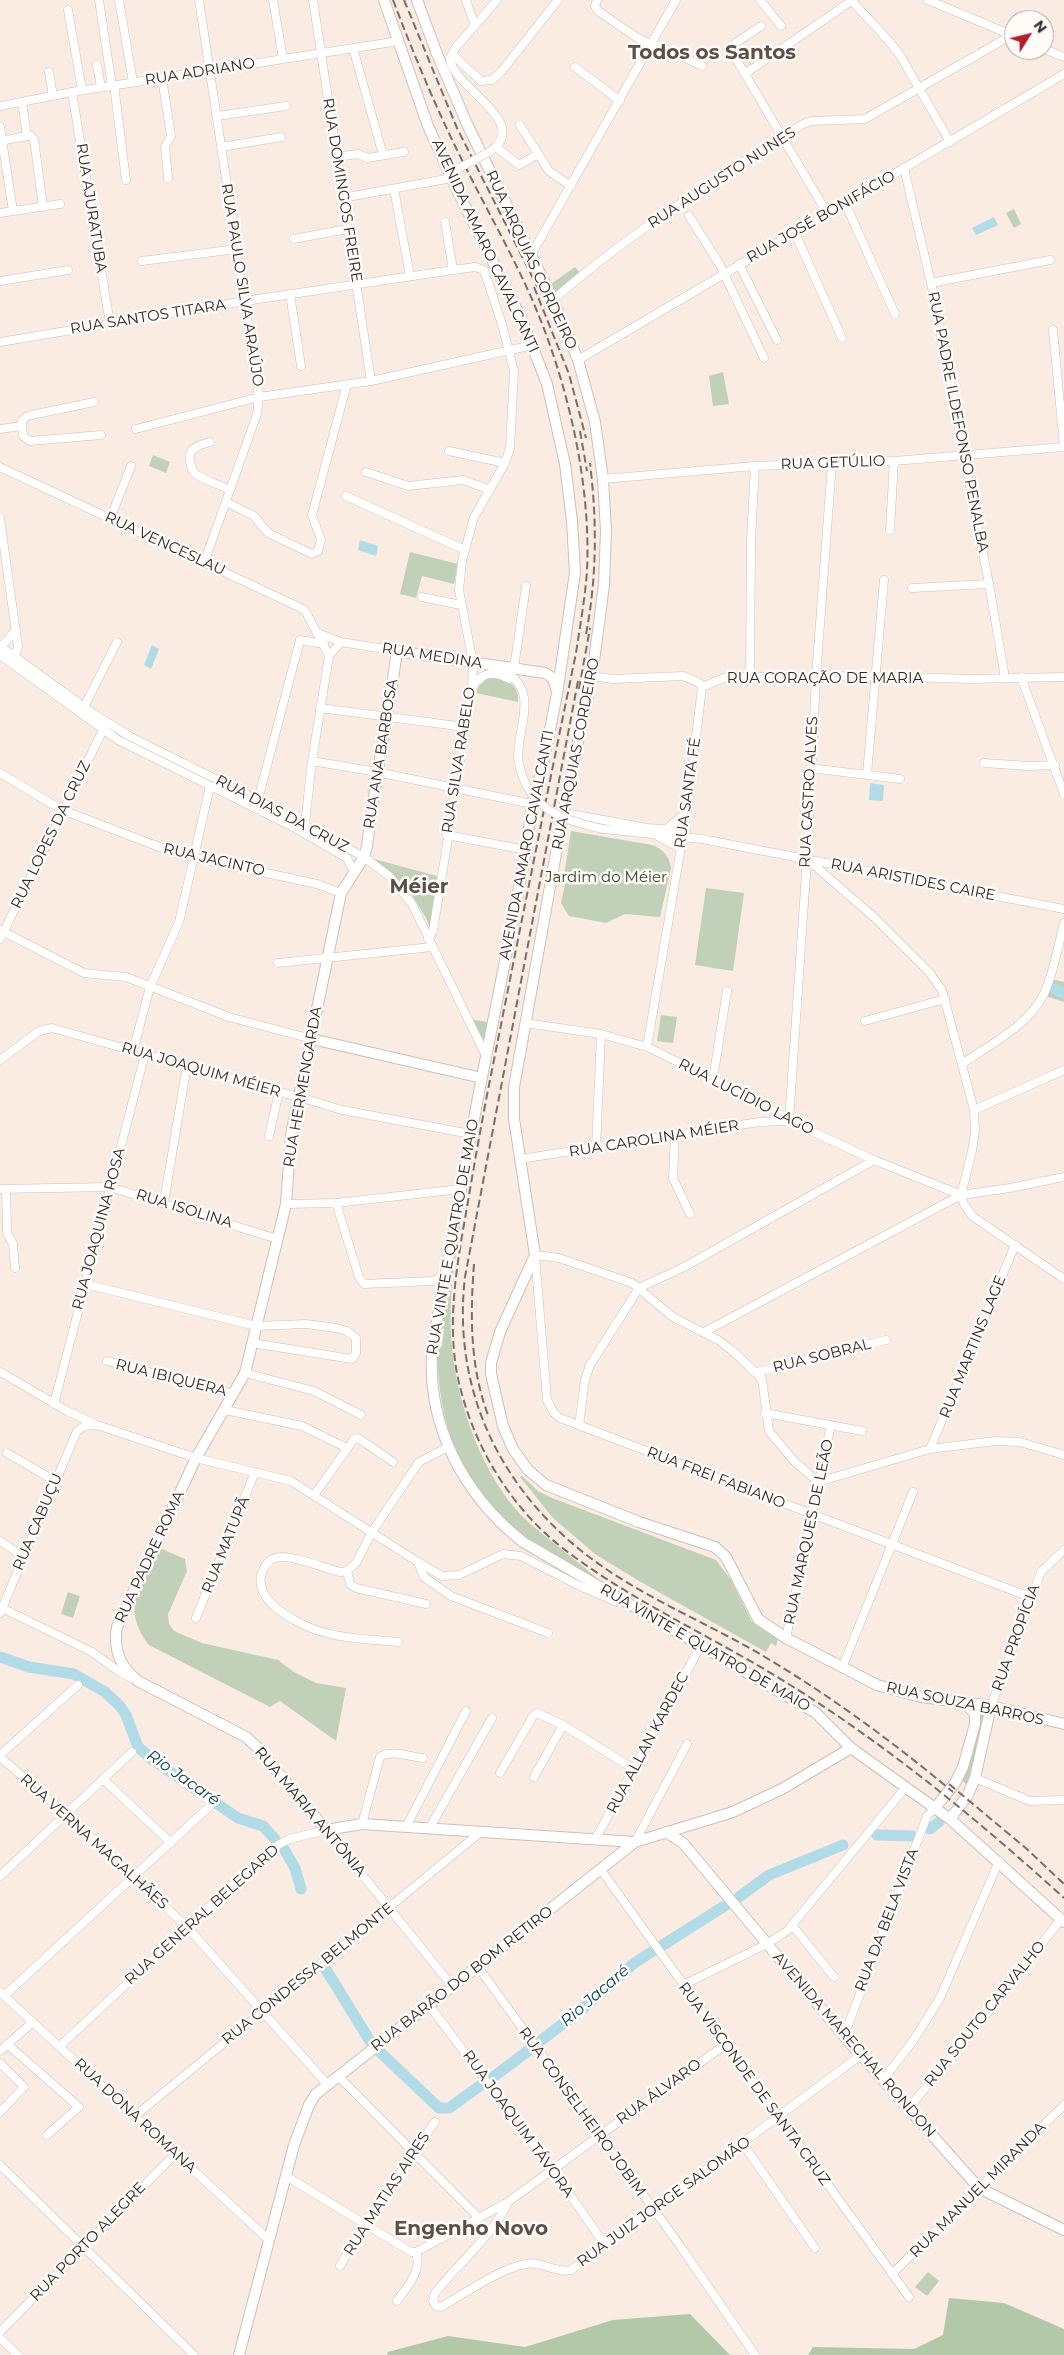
<!DOCTYPE html>
<html>
<head>
<meta charset="utf-8">
<style>
	body { margin:0 }
	#map { position:relative; width:1064px; height:2355px; overflow:hidden; background:#faece2; font-family:Montserrat,sans-serif }
	canvas { display:block }
	.north { position:absolute; left:1004px; top:10px; width:50px; height:50px; box-sizing:border-box; background:#fefbf9; border:1px solid #aba7a4; border-radius:50%; rotate:54deg; font-size:14px; font-weight:700; line-height:20px; text-align:center; color:#2e2825 }
	.north::after { content:''; display:block; margin:auto; width:18px; height:22px; background:#b11f2e; clip-path:polygon(50% 0,100% 100%,50% 72%,0 100%) }
</style>
</head>
<body>
<div id="map">
<canvas width="1064" height="2355"></canvas>
<div class="north">N</div>
</div>
<script>
const ctx = document.querySelector('canvas').getContext('2d');
ctx.lineJoin = 'round';
function fillPath(path, color) { ctx.fillStyle = color; ctx.fill(path, 'evenodd'); }
function trace(path, color, width, dash) { ctx.strokeStyle = color; ctx.lineWidth = width; ctx.lineCap = dash ? 'butt' : 'round'; ctx.setLineDash(dash || []); ctx.stroke(path); }
function write(font, color, halo, rows, align = 'center') {
  ctx.font = font + ' Montserrat,sans-serif'; ctx.lineWidth = 5; ctx.setLineDash([]); ctx.textBaseline = 'middle'; ctx.strokeStyle = halo; ctx.fillStyle = color; for (const [text, x, y, turn = 0] of rows) {
    ctx.save(); ctx.translate(x, y); ctx.rotate((+turn || 0) * Math.PI / 180); ctx.textAlign = isNaN(turn) ? turn : align; if (halo) ctx.strokeText(text, 0, 0); ctx.fillText(text, 0, 0); ctx.restore();
  }
}
fillPath(new Path2D(`
	M1014,209L1021,224L1014,228L1006,213Z
	M575,267L581,274L553,296L548,286Z
	M723,372L729,404L713,406L709,376Z
	M153,455L170,462L166,473L149,466Z
	M410,552L458,564L454,584L422,576L416,598L400,594Z
	M489,677C504,679 520,683 518,702L476,693L479,686Z
	M571,831L652,845C663,849 670,857 671,868L660,917L625,914L606,923L569,916L561,903L566,879L564,876Z
	M370,858L437,876L430,928L426,918L407,887Z
	M706,888L744,893L733,971L695,965Z
	M1051,979L1064,982V1002L1046,996Z
	M661,1015L677,1017L673,1043L657,1041Z
	M474,1020L488,1022L484,1040L471,1021Z
	M455,1249C457,1261 453,1271 452,1283C450,1304 450,1327 452,1348C457,1403 483,1477 523,1517C548,1541 577,1559 602,1583C582,1571 559,1561 539,1547C465,1494 439,1438 437,1348L442,1346L444,1329L440,1328Z
	M522,1476L538,1491L552,1498L716,1560L731,1580L752,1622L778,1639L776,1646L771,1643L766,1652L639,1581L595,1554L553,1518L520,1477Z
	M162,1549L185,1559L187,1571L168,1614L169,1624L174,1631L202,1643L278,1660L294,1672L316,1683L346,1688L336,1741L280,1701L270,1707L149,1645C121,1608 140,1587 157,1551Z
	M68,1592L80,1596L73,1618L61,1614Z
	M980,1713L985,1714L968,1786L963,1781L958,1787L980,1723Z
	M928,2272L939,2281L927,2296L915,2287Z`), '#c1d0b9');
fillPath(new Path2D(`
	M949,2298L1004,2303L1064,2329V2355H808L813,2347L914,2349L943,2335Z
	M690,2314L730,2355H387L388,2352L448,2336L525,2347L613,2320Z`), '#b3c7a9');
fillPath(new Path2D(`
	M994,217L998,225L976,235L972,228Z
	M360,540L378,546L376,556L358,550Z
	M152,645L159,649L151,669L144,665Z
	M870,783L884,785L883,801L869,800Z`), '#b1dbe6');
trace(new Path2D(`
	M1050,987L1064,993
	M0,1657L29,1667L74,1674L105,1692L120,1706L126,1715L138,1747L153,1760L238,1818L263,1826L275,1839
	M930,1829L939,1822
	M877,1835L912,1836
	M284,1849L295,1868L301,1889
	M739,1897L769,1875L843,1845
	M663,1945L726,1905
	M325,1968L370,2041
	M539,2042L585,2007L633,1964L653,1951
	M380,2052L439,2108H449L481,2085
	M492,2078L529,2050`), '#b1dbe6', 11);
const minor = new Path2D(`
	M99,0L112,86
	M119,0L133,82
	M199,0L259,397L257,414L204,563
	M273,0L283,59
	M313,0L371,381
	M466,0L475,26
	M597,0L595,6L598,11L636,37L652,45
	M760,0L781,26
	M928,0L1014,36
	M852,1L889,41L901,57L950,142
	M68,10L82,90
	M761,26L737,42L733,45L732,52L827,213
	M653,43L702,66
	M353,48L383,155
	M1044,49L1064,57
	M453,55L481,81L492,80L501,72L558,0
	M450,58C451,87 532,121 491,151
	M450,58L456,47L497,0
	M97,65L101,87
	M575,67L620,101
	M49,72L53,96
	M746,73L853,0
	M162,78L171,136L165,147L168,178
	M114,85L126,180
	M72,92L110,324
	M22,102L27,136H31L34,139L43,207
	M0,106L72,92L399,41
	M217,116L286,106
	M520,125L549,171L571,186
	M0,127L13,211
	M0,141L27,136
	M221,147L281,137
	M496,147L519,165L538,154
	M336,157L358,154L367,158L404,152
	M904,168L931,283L989,584L1005,678
	M394,189L410,276
	M342,198L452,178
	M845,203L895,314
	M0,213L60,204
	M689,216L720,265L764,358
	M445,222L453,270
	M795,233L842,338
	M294,239L347,229
	M531,255L676,0
	M142,261L237,249
	M739,264L777,340
	M0,281L68,270
	M931,283L1050,260
	M290,294L301,366
	M553,300C630,232 717,179 803,124L812,121L865,119L1012,35
	M1053,330L1064,446
	M0,342L245,301L453,270L475,267L484,270L501,321L514,371L510,448L505,463L474,517L462,561L459,590L473,663L472,689L433,931L428,939
	M578,360L1064,74
	M94,402L27,416L22,421L23,436L30,441L101,435
	M0,429L21,426
	M136,429L259,397L371,381L533,345
	M210,442C200,445 187,448 190,461C191,467 192,472 197,475C207,481 220,485 230,490
	M449,451L505,463
	M0,467L303,609L307,614L329,656L312,761L304,833
	M366,472L408,486L463,480L488,489
	M603,479L755,466L894,461L1064,447
	M346,496L463,549
	M226,502L254,516L268,533L312,554L318,551L321,540L312,515L347,384
	M0,518L18,647L15,655
	M110,519L131,466
	M890,530L894,461
	M912,588L989,584
	M422,597L461,605
	M320,634L341,642L397,651
	M0,646L94,714L129,736L258,800L364,857L389,876L412,904L486,1056
	M0,648L16,630
	M0,655L118,740L295,828L347,858L354,872
	M329,656L341,642
	M514,668L526,586
	M501,669C541,690 518,723 518,758
	M592,676L613,679L683,676L698,682L702,687
	M750,677L751,539L755,466
	M1021,677L1064,794
	M473,687C481,671 496,671 509,679
	M702,687L724,678L750,677L877,676L971,679L1064,677
	M84,707L117,642
	M320,708L465,727
	M312,761L377,772L532,804
	M984,763L1029,766L1055,765
	M810,768L900,779
	M0,773L62,810L178,854L317,884L341,893
	M867,774L884,580
	M258,800L300,640L324,644
	M565,813L647,828L686,831
	M603,829L702,839L1064,909
	M666,829L687,812
	M447,835L526,850
	M659,837L680,848
	M807,859L875,918L929,972L942,990L974,1110L975,1131L972,1151L961,1195L964,1204L972,1216L1064,1279
	M0,930L84,973L126,977L229,1017L312,1039
	M0,939L103,730
	M278,963L432,947
	M865,1021L945,999
	M525,1023L601,1034L647,1047L713,1079L777,1112L789,1121L874,1160L961,1195
	M647,1047L687,812L702,687
	M133,1051L150,987L179,922L210,786
	M0,1060L39,1031L52,1028L287,1094
	M963,1063C991,1044 1028,1026 1044,994C1054,972 1058,946 1064,923
	M713,1079L727,991
	M309,1100L342,1110L471,1134
	M974,1110L1064,1070
	M789,1121L807,859L816,677L832,463
	M675,1134L673,1178L690,1214
	M269,1136L279,1092
	M596,1148L601,1034
	M520,1159L759,1122L789,1121
	M0,1189L110,1187L277,1239
	M6,1189L7,1233L13,1244L15,1268
	M164,1202L187,1065
	M336,1203L359,1277L364,1284L433,1281L445,1276
	M286,1204L336,1203L461,1189
	M85,1284L256,1326L306,1324L336,1328L347,1331L356,1338V1353L352,1359L252,1343
	M704,1332L961,1195L1010,1188L1064,1177
	M107,1361L234,1394
	M0,1372L69,1412L97,1425L196,1458L291,1481L418,1562L442,1576L459,1575L503,1554L521,1556L580,1586L617,1602
	M757,1372L886,1340
	M245,1373L314,1391L361,1415
	M54,1404L145,1054
	M225,1410L302,1426L347,1448
	M765,1413L862,1431
	M579,1425L585,1380L590,1365L639,1288L686,1266L874,1160
	M930,1449L1015,1245
	M7,1453L55,1481
	M315,1494L354,1439L358,1438L393,1462
	M0,1541L23,1556
	M418,1562L424,1577L451,1596L548,1633
	M347,1571L350,1584L356,1588L426,1604
	M1030,1597L560,1418L554,1413L547,1400L535,1255L559,1258L632,1283L673,1317L720,1341L735,1353L762,1379L769,1431L794,1461L816,1480L821,1481L930,1449L995,1441L1020,1442L1064,1455
	M2,1608L92,1652L121,1673L132,1678
	M0,1613L77,1431L84,1426L95,1425
	M196,1618L255,1472
	M786,1638L831,1425
	M398,1642C367,1639 333,1639 304,1625C285,1616 251,1596 263,1570C266,1563 272,1558 280,1557C296,1556 324,1568 340,1572L347,1571L356,1563L372,1532L419,1462L448,1447
	M842,1668L913,1492
	M991,1706L1041,1572L1064,1550
	M0,1755L78,1685
	M0,1757L65,1813L187,1927L327,2084
	M500,1773L533,1716L537,1713L563,1725L634,1769
	M534,1777L563,1725
	M975,1778L1030,1801L1064,1800
	M103,1779L171,1843
	M362,1824L380,1757C390,1749 411,1757 423,1758
	M406,1827L466,1711
	M429,1829L492,1718
	M596,1838L700,1647
	M635,1842L687,1744
	M601,1870L909,2297
	M0,1876L132,1752
	M792,1925L834,1977
	M478,1967L681,2247L755,2355
	M683,1985L767,1944L787,1931L906,1787
	M0,1992L269,2240
	M4,1996L211,1805C207,1794 190,1786 181,1780
	M429,2005L552,2169L605,2245
	M844,2036L927,1816L935,1808
	M7,2044L79,2107L47,2135
	M60,2046L271,1849L289,1839L326,1830L453,1987
	M0,2051L33,2022
	M0,2063L24,2087L0,2112
	M338,2076L478,2217
	M883,2080L913,2041L940,1998L999,1861
	M908,2109L989,2011L1061,1919
	M135,2116L482,1831
	M743,2144L815,2248
	M0,2165L194,2355
	M286,2176L411,2252H416
	M508,2202C492,2237 459,2262 435,2293L433,2301L436,2306L441,2307C468,2292 495,2271 525,2264C541,2260 556,2274 571,2270L861,2055
	M416,2252L508,2202L726,2044
	M340,2266L365,2223L435,2122
	M892,2274L1064,2105
	M397,2301C407,2286 423,2271 416,2252
	M0,2332L176,2153
	M0,2338L18,2355`);
const major = new Path2D(`
	M384,0L428,126L458,192L522,320L547,384L565,464L572,521L575,573L557,694L542,770L532,804L526,850L511,931L479,1092L433,1342C424,1421 462,1494 523,1542L816,1713L851,1748L950,1819L1064,1922
	M417,0L437,54L468,126L553,300L578,360L595,422L603,479L606,531L604,585L592,676L566,798L514,1087V1119L535,1255L500,1332L491,1363V1374L503,1426L513,1449L528,1470L546,1485L639,1522L715,1547L726,1557L758,1619L786,1638L877,1685L921,1697L991,1706L1064,1724
	M556,689L553,678L545,673L397,651C388,717 375,781 367,846L364,857L341,893L291,1135L286,1204L245,1373L196,1458L117,1627C113,1650 120,1667 138,1681L246,1737L257,1747L326,1830L362,1824L635,1842
	M312,1039L482,1078
	M935,1808L955,1783L963,1767L975,1724V1714L964,1702
	M950,1819L968,1795L975,1778L991,1706
	M666,1832L683,1843L844,2036L979,2188L1064,2230
	M239,2355L294,2145L309,2105L316,2094L635,1842L733,1812L782,1789L851,1748`);
trace(minor, '#cec0b7', 9);
trace(major, '#cec0b7', 12);
trace(minor, '#fff', 8);
trace(major, '#fff', 10);
trace(new Path2D(`
	M393,0C415,58 439,115 467,170C491,218 519,266 539,316C570,393 591,488 587,571C585,599 580,626 576,653C546,799 517,944 488,1090C480,1131 473,1172 466,1213C457,1264 448,1315 456,1368C468,1436 506,1503 560,1546C630,1601 712,1636 787,1683C887,1745 977,1819 1064,1898
	M404,0L457,128L540,292
	M534,287L569,374L586,438
	M580,431L587,471
	M586,634C597,577 597,521 590,463
	M578,681L465,1277C451,1397 507,1502 606,1569C656,1603 713,1626 765,1657C832,1697 893,1742 953,1792
	M579,689L590,628
	M474,1264C470,1315 470,1367 488,1415
	M949,1784L1028,1850L1064,1884`), '#786f6a', 2, [8, 4]);
const minorBridge = new Path2D(`
	M459,168L491,151
	M518,758C525,807 560,820 603,829
	M287,1094L309,1100`);
trace(minorBridge, '#cec0b7', 9, []);
trace(minorBridge, '#fff', 8);
write('15px', '#2e2825', '#fefbf9', [
	["RUA ADRIANO",200,72,-9],
	["RUA AUGUSTO NUNES",722,178,-33],
	["RUA DOMINGOS FREIRE",342,190,81],
	["RUA AJURATUBA",91,208,81],
	["RUA JOSÉ BONIFÁCIO",821,217,-30],
	["AVENIDA AMARO CAVALCANTI",485,246,65],
	["RUA ARQUIAS CORDEIRO",531,260,65],
	["RUA PAULO SILVA ARAÚJO",242,285,81],
	["RUA SANTOS TITARA",148,317,-9],
	["RUA PADRE ILDEFONSO PENALBA",958,422,79],
	["RUA GETÚLIO",833,463,-2],
	["RUA VENCESLAU",165,544,25],
	["RUA MEDINA",432,656,9],
	["RUA CORAÇÃO DE MARIA",825,679],
	["RUA ANA BARBOSA",381,754,-81],
	["RUA ARQUIAS CORDEIRO",576,754,-79],
	["RUA SILVA RABELO",459,760,-81],
	["RUA CASTRO ALVES",809,792,-87],
	["RUA SANTA FÉ",688,793,-82],
	["RUA DIAS DA CRUZ",282,814,28],
	["RUA LOPES DA CRUZ",51,835,-64],
	["AVENIDA AMARO CAVALCANTI",527,845,-79],
	["RUA JACINTO",214,860,13],
	["RUA ARISTIDES CAIRE",913,880,11],
	["RUA JOAQUIM MÉIER",201,1070,16],
	["RUA HERMENGARDA",303,1087,-80],
	["RUA LUCÍDIO LAGO",746,1097,27],
	["RUA CAROLINA MÉIER",654,1139,-9],
	["RUA ISOLINA",184,1209,17],
	["RUA JOAQUINA ROSA",99,1229,-75],
	["RUA VINTE E QUATRO DE MAIO",453,1237,-80],
	["RUA MARTINS LAGE",973,1347,-68],
	["RUA SOBRAL",822,1356,-14],
	["RUA IBIQUERA",171,1378,14],
	["RUA FREI FABIANO",716,1478,21],
	["RUA CABUÇU",38,1522,-67],
	["RUA MARQUES DE LEÃO",809,1532,-78],
	["RUA MATUPÃ",226,1545,-68],
	["RUA PADRE ROMA",150,1557,-65],
	["RUA PROPÍCIA",1016,1638,-70],
	["RUA VINTE E QUATRO DE MAIO",705,1648,30],
	["RUA SOUZA BARROS",965,1704,12],
	["RUA ALLAN KARDEC",648,1743,-62],
	["RUA MARIA ANTÔNIA",310,1812,50],
	["RUA VERNA MAGALHÃES",94,1842,42],
	["RUA GENERAL BELEGARD",202,1915,-42],
	["RUA DA BELA VISTA",887,1920,-69],
	["RUA CONDESSA BELMONTE",308,1974,-39],
	["RUA BARÃO DO BOM RETIRO",462,1979,-38],
	["RUA SOUTO CARVALHO",985,2014,-51],
	["AVENIDA MARECHAL RONDON",854,2045,49],
	["RUA VISCONDE DE SANTA CRUZ",754,2084,54],
	["RUA ÁLVARO",659,2092,-36],
	["RUA CONSELHEIRO JOBIM",582,2112,54],
	["RUA DONA ROMANA",135,2116,43],
	["RUA JOAQUIM TÁVORA",518,2124,54],
	["RUA MANUEL MIRANDA",978,2190,-45],
	["RUA MATIAS AIRES",387,2194,-57],
	["RUA JUIZ JORGE SALOMÃO",664,2202,-36],
	["RUA PORTO ALEGRE",88,2242,-46]
]);
write('15px', '#2f4a1f', '#fefbf9', [
	["Jardim do Méier",606,878]
]);
write('italic 16px', '#04434f', '#fefbf9', [
	["Rio Jacaré",183,1778,35],
	["Rio Jacaré",595,1996,-41]
]);
write('bold 20px', '#5b4f47', '#fefbf9', [
	["Todos os Santos",712,53],
	["Méier",419,887],
	["Engenho Novo",471,2229]
]);
</script>
</body>
</html>
